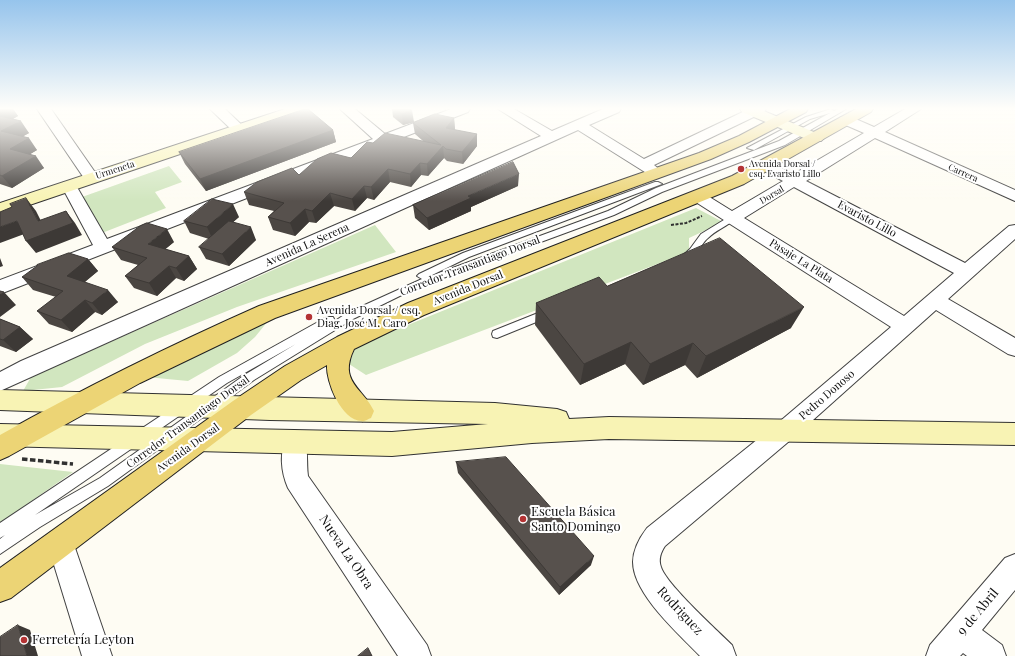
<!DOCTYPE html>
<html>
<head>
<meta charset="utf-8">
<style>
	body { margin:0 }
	canvas { display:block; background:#fefcf3 }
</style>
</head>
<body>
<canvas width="1015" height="656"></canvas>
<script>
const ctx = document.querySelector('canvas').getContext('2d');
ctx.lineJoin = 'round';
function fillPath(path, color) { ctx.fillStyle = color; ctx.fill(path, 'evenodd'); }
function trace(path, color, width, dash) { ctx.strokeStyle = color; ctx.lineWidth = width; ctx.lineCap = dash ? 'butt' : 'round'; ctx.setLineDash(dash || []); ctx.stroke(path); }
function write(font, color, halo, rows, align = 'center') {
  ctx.font = font + ' "Playfair Display",serif'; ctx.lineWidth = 4; ctx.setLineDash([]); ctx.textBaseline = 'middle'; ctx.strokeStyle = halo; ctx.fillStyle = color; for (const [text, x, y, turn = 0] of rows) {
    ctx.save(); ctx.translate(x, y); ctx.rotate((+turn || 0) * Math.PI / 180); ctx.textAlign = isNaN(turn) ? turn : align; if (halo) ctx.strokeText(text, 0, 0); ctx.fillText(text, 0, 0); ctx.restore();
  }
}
fillPath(new Path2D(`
	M169,166L182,182L155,192L166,208L102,233L82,197Z
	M696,208L721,221L719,224L689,238V252L366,375L349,364L356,346Z
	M375,225L396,252L237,307L145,344L62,387L23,391L31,377Z
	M268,321L255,337L237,353L188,381L146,377Z
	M0,464L73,472L0,523Z`), '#d1e6bf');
const lane = new Path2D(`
	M831,109L834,111L838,109H846L785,145L662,192L614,215L416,288L353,319L254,380L108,486L40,527L0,554V539L5,535L0,538V523L219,377L327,317H333L335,321L347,313L422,279L417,276L419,274L463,253L655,182H658L662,184L469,257L428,277L608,211L656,188L779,141L830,113L810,119L754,150L747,148L806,117ZM296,344L246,374L100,478L35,515L227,383Z
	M732,215L735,216V220C726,226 715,231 708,238C700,244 695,263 682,259L681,257L690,249L701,234Z
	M548,309L553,313L551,316L497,338L493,337L492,334L493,331Z`);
const street = new Path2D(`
	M37,109H51L99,178L96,181H86Z
	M210,109H225L246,129L244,132H234Z
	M340,109H355L385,134L451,109H470L468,112L0,294V280L93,245L61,185L64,182H74L107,239L373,139Z
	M498,109H514L552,131L603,109H621L619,112L589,125L644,159L749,109H766L764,112L654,165L661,171L658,174H648L578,130L0,391V372L21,361L541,136Z
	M905,109H921L885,132L1015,190V201L875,138L806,181L965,263L1009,226L1015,225V239L948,299L1015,338V356L1008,354L936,310L794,437L665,546C661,552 658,559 661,567C666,584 717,630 732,645L736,656H700C679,634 633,594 633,562C633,550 640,537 647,528L778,423L891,327L691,199L689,196L691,193H703L732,211L783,181L761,169L759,166L761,163H771L794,174L864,133L841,123L839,120L841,117H851L874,127ZM794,187L954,273L904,316L744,218Z
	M295,433L303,436C309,448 306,462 308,476L427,645L431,656H398L288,488C281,472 279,452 287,436Z
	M60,529L69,533L73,542L112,656H82L47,542L51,533Z
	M1015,554V590L982,630L1002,645L1006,656H967L963,653L960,656H926L930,645L1005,558Z`);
const secondary = new Path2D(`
	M285,109H306L304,112L0,215V203Z
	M740,109H759L821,135L824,138L821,141H811L742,112Z
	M0,390L495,403L557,409L566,412L569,419L609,417L1015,423V445L609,439L532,443L392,456L0,446V424L392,432L488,424L270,420L0,410Z`);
const primary = new Path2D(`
	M790,109H808L806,112L749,142L711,159L275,318L140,383L9,456L0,460V435C84,388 171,345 259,306L699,153L739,136Z
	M856,109H873L871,112L744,184L424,315L354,349C338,382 363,388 374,411L371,418C368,419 364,422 362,421C341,421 326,381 327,365L301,380L251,415L11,598L0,602V568L233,401L285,366L337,337L408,303L732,176Z`);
trace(lane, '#424242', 2);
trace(street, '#424242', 2);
trace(secondary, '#313131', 2);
trace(primary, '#202020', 2);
trace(new Path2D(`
	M671,225L686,223L702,216`), '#313131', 2, [3, 1.5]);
trace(new Path2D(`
	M22,459L73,464`), '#313131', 3.5, [5.5, 2.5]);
fillPath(lane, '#fff');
fillPath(street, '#fff');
fillPath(secondary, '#f8f3b4');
fillPath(primary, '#ecd475');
fillPath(new Path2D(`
	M0,109H13L18,116L13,119L29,133L22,137L37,150L30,154L44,168L12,188L0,184Z
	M392,109H408L414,122L403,125L393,117Z
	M454,118L455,130L477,134V146L463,164L447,161L444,158L428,176L421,175L411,187L390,182L374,200L367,198L355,211L334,206L316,223L309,222L295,236L273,230L268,217L274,211L249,205L244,192L351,158L373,143L423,141L415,134L413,123Z
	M333,130L336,142L206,191L185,164L179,152Z
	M518,186L471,207V211L429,230L415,218L413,205Z
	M239,217L233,222L256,240L229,266L206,259L199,247L209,239L190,233L184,221Z
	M174,242L165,249L189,256L197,269L184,281L176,278L157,296L134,288L125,276L138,265L121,260L112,247Z
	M88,259L98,271L85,282L118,302L102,315L95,312L72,332L49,324L37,311L56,297L33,290L22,277Z
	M607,286L791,328L697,378L685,365L643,385L625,364L580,385L535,325L536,303Z
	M0,319L20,327L33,339L16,352L0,346Z
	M456,462L591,565L559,595L458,473Z`), '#4b4642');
fillPath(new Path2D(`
	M2,109H13L18,116L1,125L0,124V110Z
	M412,110L414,122L403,125L402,114Z
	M454,118L455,130L446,128Z
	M21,121L29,133L10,143L1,131Z
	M333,130L336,142L206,191L200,179Z
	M477,134V146L463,164L462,152Z
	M29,138L37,150L19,161L10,149Z
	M443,146L444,158L428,176L427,164Z
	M36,156L44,168L12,188L2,176Z
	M420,163L421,175L411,187L410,174Z
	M388,169L390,182L374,200L371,187Z
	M519,174L518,186L471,207V211L429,230L427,218L468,196Z
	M364,186L367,198L355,211L352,199Z
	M330,193L334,206L316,223L312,211Z
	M26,198L36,211L47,233L66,211L75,223L82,235L36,253L26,241L38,221Z
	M233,204L239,217L213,240L207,227Z
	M305,209L309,222L295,236L290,223Z
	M17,221L27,233L0,243V227Z
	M251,227L256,240L229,266L222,254Z
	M167,229L174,242L156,257L148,244Z
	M189,256L197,269L184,281L176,268Z
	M0,258L3,266L0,267Z
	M88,259L98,271L77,288L67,276Z
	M169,266L176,278L157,296L149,283Z
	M108,290L118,302L102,315L92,303Z
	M4,292L16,305L0,317V295Z
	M85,300L95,312L72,332L61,320Z
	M804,307L791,328L697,378L706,356Z
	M20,327L33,339L16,352L3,340Z
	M631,342L625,364L580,385L584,364Z
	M693,343L685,365L643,385L650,364Z
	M594,556L591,565L559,595L560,587Z
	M18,625L30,630L38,656H27Z`), '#3d3936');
const building = new Path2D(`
	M305,109H308L333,130L200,179L179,152Z
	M396,109H408L412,110L402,114Z
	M435,114L454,118L446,128L477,134L462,152L446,149L443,146L427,164L420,163L410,174L388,169L371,187L364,186L352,199L330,193L312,211L305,209L290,223L268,217L284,203L244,192L257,182L292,168L299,175L317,159L331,153L351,158L367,142L373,143L385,133L441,145L413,123Z
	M0,116L21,121L1,131L29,138L10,149L36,156L2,176L0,175Z
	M513,162L519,174L468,196L471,198L427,218L413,205Z
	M26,198L38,221L66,211L73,223L26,241L17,221L0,227V212L12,207L10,204Z
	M212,199L233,204L207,227L184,221Z
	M229,221L251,227L222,254L199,247Z
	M147,223L167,229L148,244L189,256L176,268L169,266L149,283L125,276L147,258L112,247L140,226Z
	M720,238L804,307L706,356L693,343L650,364L631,342L584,364L536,303L599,277L607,286Z
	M69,253L88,259L67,276L108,290L92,303L85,300L61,320L37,311L63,291L22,277L37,266V265Z
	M0,291L4,292L0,295Z
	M0,319L20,327L3,340L0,339Z
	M506,457L594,556L560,587L456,462Z
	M18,625L27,656H0V637Z
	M368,648L372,656H358Z`);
fillPath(building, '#57514d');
trace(building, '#3d3936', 1);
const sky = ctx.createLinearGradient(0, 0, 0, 201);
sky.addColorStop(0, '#96c4ec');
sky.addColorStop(0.54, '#fffefa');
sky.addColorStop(1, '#fffefa00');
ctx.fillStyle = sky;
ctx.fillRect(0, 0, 1015, 201);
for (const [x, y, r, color] of [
	[741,169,4,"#b43334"],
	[309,317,4,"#b43334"],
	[523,519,4,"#b43334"],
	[24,640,4,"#b43334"]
]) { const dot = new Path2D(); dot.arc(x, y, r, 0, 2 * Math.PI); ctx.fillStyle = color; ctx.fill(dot); trace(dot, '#fff', 1.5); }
write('9px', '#0f0f0f', '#fff', [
	["Avenida Dorsal /",749,164],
	["esq. Evaristo Lillo",749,174]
], 'left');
write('9px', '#0f0f0f', '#fff', [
	["Urmeneta",115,170,-18],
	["Carrera",963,173,24],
	["Dorsal",772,195,-31]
]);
write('11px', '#0f0f0f', '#fff', [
	["Evaristo Lillo",867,219,28],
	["Avenida La Serena",307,245,-24],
	["Pasaje La Plata",801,261,32],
	["Corredor Transantiago Dorsal",470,266,-21],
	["Avenida Dorsal",468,288,-22],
	["Pedro Donoso",827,395,-41],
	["Corredor Transantiago Dorsal",188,422,-36],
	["Avenida Dorsal",188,448,-36]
]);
write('11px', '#0f0f0f', '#fff', [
	["Avenida Dorsal / esq.",317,311],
	["Diag. José M. Caro",317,324]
], 'left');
write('13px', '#0f0f0f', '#fff', [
	["Escuela Básica",531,512],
	["Santo Domingo",531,527],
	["Ferretería Leyton",32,640]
], 'left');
write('13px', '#0f0f0f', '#fff', [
	["Nueva La Obra",346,552,56],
	["Rodriguez",680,611,47],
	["9 de Abril",978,612,-50]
]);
</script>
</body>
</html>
